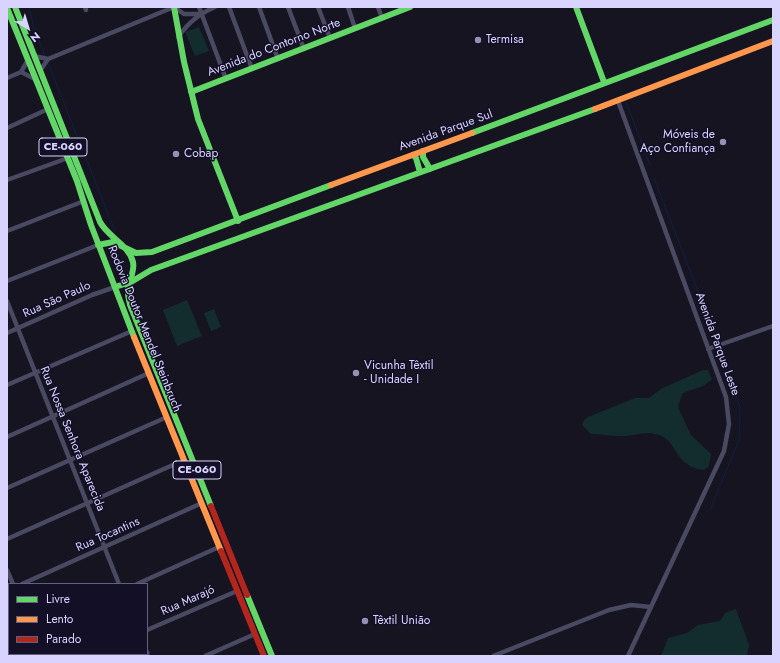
<!DOCTYPE html>
<html>
<head>
<meta charset="utf-8">
<style>
	body { margin:0 }
	#map { position:relative; width:780px; height:663px; overflow:hidden; background:#161421; font-family:Jost,sans-serif }
	canvas { display:block }
	.frame { position:absolute; inset:0; border:8px solid #d9d4ff; pointer-events:none }
	.legend { position:absolute; left:8px; top:583px; width:140px; height:72px; box-sizing:border-box; background:#130f26; border:1px solid #625e7d; margin:0; padding:5px 7px; list-style:none; font-size:12px; color:#d9d4ff }
	.legend li { display:flex; align-items:center; gap:8px; height:20px }
	.legend b { width:20px; border:1px solid #625e7d }
	.north { position:absolute; left:8px; top:8px; width:40px; height:40px; -webkit-text-stroke:3px #130f26; paint-order:stroke; rotate:142deg; font-size:11px; font-weight:700; line-height:16px; text-align:center; color:#d9d4ff }
	.north::after { content:''; display:block; margin:auto; width:14px; height:18px; background:#d9d4ff; clip-path:polygon(50% 0,100% 100%,50% 72%,0 100%) }
</style>
</head>
<body>
<div id="map">
<canvas width="780" height="663"></canvas>
<div class="frame"></div>
<ul class="legend">
<li><b style="height:5px;background:#63d668"></b>Livre</li>
<li><b style="height:5px;background:#ff974d"></b>Lento</li>
<li><b style="height:5px;background:#b3261e"></b>Parado</li>
</ul>
<div class="north">N</div>
</div>
<script>
const ctx = document.querySelector('canvas').getContext('2d');
ctx.lineJoin = 'round';
function fillPath(path, color) { ctx.fillStyle = color; ctx.fill(path, 'evenodd'); }
function trace(path, color, width, dash) { ctx.strokeStyle = color; ctx.lineWidth = width; ctx.lineCap = dash ? 'butt' : 'round'; ctx.setLineDash(dash || []); ctx.stroke(path); }
function write(font, color, halo, rows, align = 'center') {
  ctx.font = font + ' Jost,sans-serif'; ctx.lineWidth = 3; ctx.setLineDash([]); ctx.textBaseline = 'middle'; ctx.strokeStyle = halo; ctx.fillStyle = color; for (const [text, x, y, turn = 0] of rows) {
    ctx.save(); ctx.translate(x, y); ctx.rotate((+turn || 0) * Math.PI / 180); ctx.textAlign = isNaN(turn) ? turn : align; if (halo) ctx.strokeText(text, 0, 0); ctx.fillText(text, 0, 0); ctx.restore();
  }
}
fillPath(new Path2D(`
	M199,27L209,51L195,56L185,32Z
	M187,300L202,336L177,346L163,310Z
	M214,309L221,327L211,331L204,313Z
	M703,370H708L712,379C701,390 695,387 682,394L678,407L691,435L711,454L709,466L704,470C674,467 678,441 659,435C644,430 633,437 619,436C609,436 601,434 591,434L582,425L584,420L588,417L635,398H649L661,389Z
	M736,609L749,645L747,656H661L668,638L687,633L698,625L720,621L725,613Z`), '#132c2d');
trace(new Path2D(`
	M29,7L34,28L45,56
	M48,63L115,231
	M626,102L650,165
	M654,178L718,343
	M710,510L739,440L740,407L720,350`), '#0d2144', 1);
trace(new Path2D(`
	M85,7L86,10
	M199,7L226,79
	M229,7L252,69
	M259,7L278,59
	M288,7L304,49
	M318,7L330,38
	M348,7L355,28
	M378,7L382,18
	M178,37C189,22 199,14 215,7
	M34,56L48,59L174,7L184,14H199
	M40,71L48,59
	M21,72L35,79
	M7,78L21,72L28,60
	M618,101L726,397L729,424L724,451L628,656
	M7,128L48,109
	M7,180L68,158
	M7,231L84,201
	M7,281L98,245
	M7,301L119,584
	M7,333L92,295L115,287
	M708,349L773,326
	M7,385L132,331
	M7,437L149,373
	M7,488L167,417
	M7,539L184,460
	M7,570L13,584
	M22,584L202,503
	M137,584L219,547
	M7,591L9,590
	M147,630L237,591
	M7,642H9
	M147,652L148,656
	M41,654L42,656
	M89,656L94,654
	M205,656L255,634
	M493,656L609,610L631,605L651,607`), '#4a4962', 4.5);
trace(new Path2D(`
	M15,7L100,222C108,237 129,245 133,262C135,271 130,278 128,287C127,293 129,299 130,305L211,506
	M174,7L184,62L198,119L238,221
	M576,7L604,82
	M7,8L77,181L91,225L134,337
	M191,92L410,7
	M472,133L773,20
	M423,151V157L430,169
	M413,155L416,158L420,172
	M98,245L113,242L136,253L152,252L331,185
	M115,287L131,282L151,270L595,109
	M247,595L272,656`), '#63d668', 6);
trace(new Path2D(`
	M595,109L773,41
	M331,185L472,133
	M134,337L221,551`), '#ff974d', 6);
trace(new Path2D(`
	M211,506L247,595
	M221,551L264,656`), '#b3261e', 6);
for (const [x, y, r, color] of [
	[478,40,4,"#9591b1"],
	[723,142,4,"#9591b1"],
	[176,154,4,"#9591b1"],
	[356,373,4,"#9591b1"],
	[365,621,4,"#9591b1"]
]) { const dot = new Path2D(); dot.arc(x, y, r, 0, 2 * Math.PI); ctx.fillStyle = color; ctx.fill(dot); trace(dot, '#130f26', 1.5); }
for (const [x, y, w] of [
	[63,147,48],
	[197,470,48]
]) { const box = new Path2D(); box.roundRect(x - w / 2, y - 9, w, 18, 3); ctx.fillStyle = '#130f26'; ctx.fill(box); trace(box, '#d9d4ff', 1); }
write('bold 11px', '#d9d4ff', null, [
	["CE-060",63,147],
	["CE-060",197,470]
]);
write('12px', '#d9d4ff', '#130f26', [
	["Termisa",486,40],
	["Móveis de",715,135,"right"],
	["Aço Confiança",715,149,"right"],
	["Cobap",184,154],
	["Vicunha Têxtil",364,366],
	["- Unidade I",364,380],
	["Têxtil União",373,621]
], 'left');
write('12px', '#d9d4ff', '#130f26', [
	["Avenida do Contorno Norte",274,48,-21],
	["Avenida Parque Sul",446,131,-20],
	["Rua São Paulo",57,300,-24],
	["Rodovia Doutor Mendel Steinbruch",144,329,68],
	["Avenida Parque Leste",717,344,70],
	["Rua Nossa Senhora Aparecida",72,439,68],
	["Rua Tocantins",108,535,-24],
	["Rua Marajó",188,601,-24]
]);
</script>
</body>
</html>
